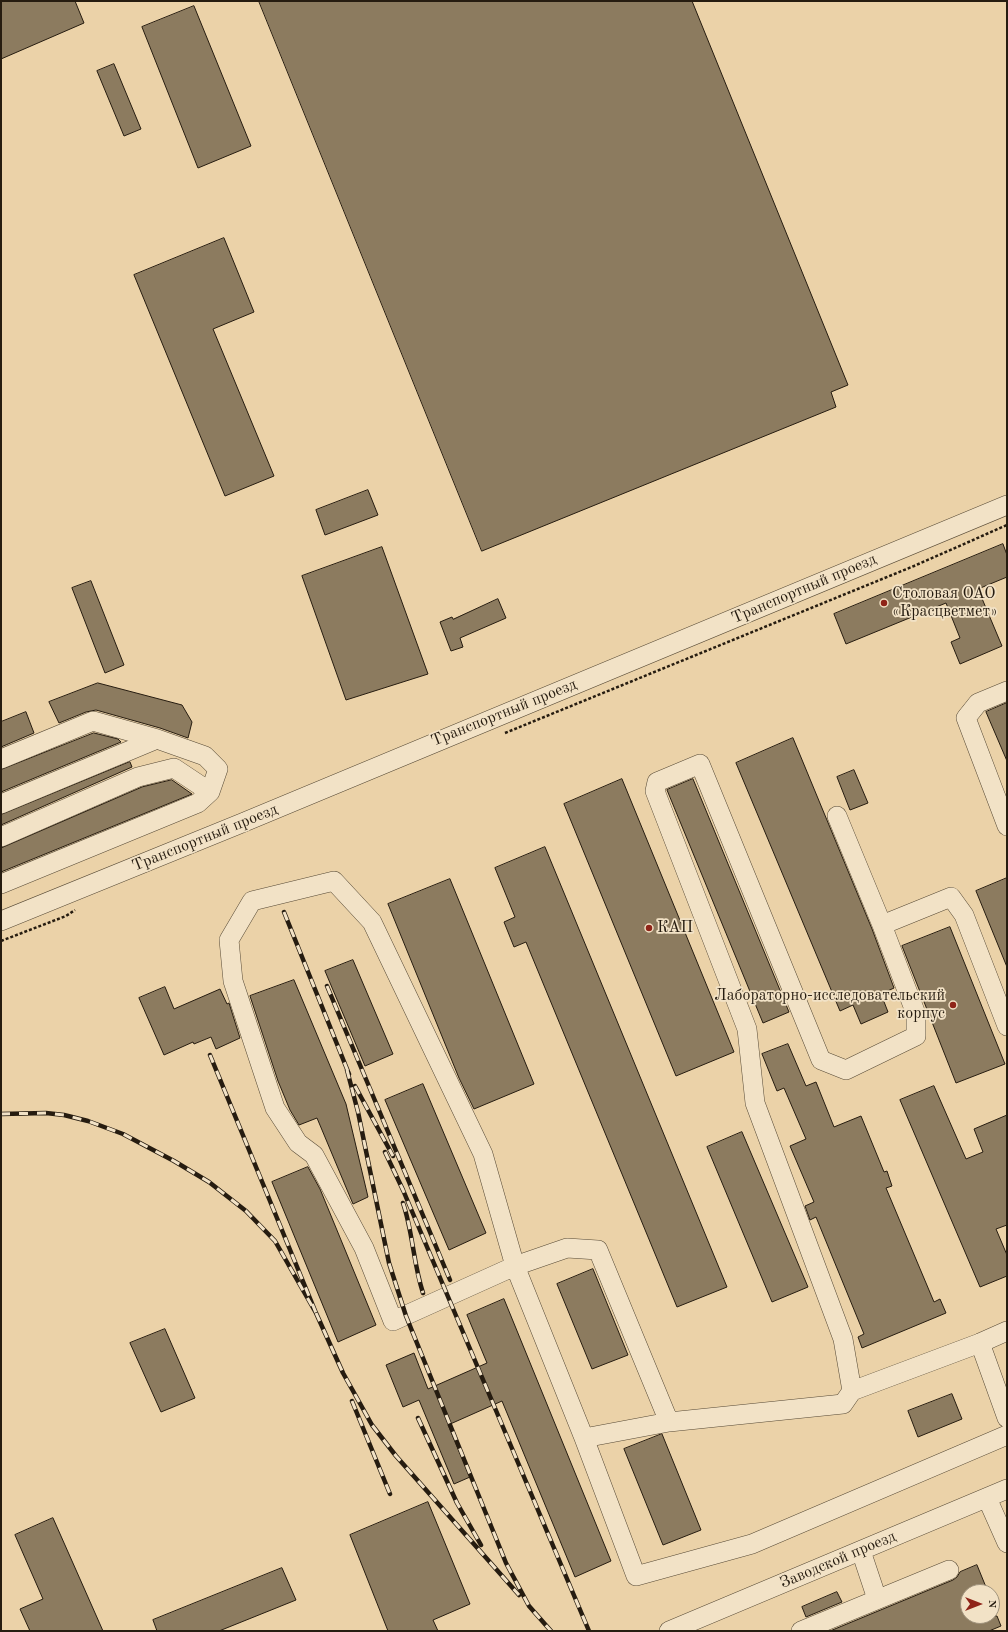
<!DOCTYPE html>
<html>
<head>
<meta charset="utf-8">
<style>
	body { margin:0 }
	#map { position:relative; width:1008px; height:1632px; overflow:hidden; background:#ebd2a8; font-family:"Old Standard TT",serif }
	canvas { display:block }
	.frame { position:absolute; inset:0; border:2px solid #261c10; pointer-events:none }
	.north { position:absolute; left:960px; top:1584px; width:40px; height:40px; box-sizing:border-box; background:#f2e2c6; border:1px solid #a0937d; border-radius:50%; rotate:90deg; font-size:11px; font-weight:700; line-height:16px; text-align:center; color:#261c10 }
	.north::after { content:''; display:block; margin:auto; width:14px; height:18px; background:#8f2418; clip-path:polygon(50% 0,100% 100%,50% 72%,0 100%) }
</style>
</head>
<body>
<div id="map">
<canvas width="1008" height="1632"></canvas>
<div class="frame"></div>
<div class="north">N</div>
</div>
<script>
const ctx = document.querySelector('canvas').getContext('2d');
ctx.lineJoin = 'round';
function fillPath(path, color) { ctx.fillStyle = color; ctx.fill(path, 'evenodd'); }
function trace(path, color, width, dash) { ctx.strokeStyle = color; ctx.lineWidth = width; ctx.lineCap = dash ? 'butt' : 'round'; ctx.setLineDash(dash || []); ctx.stroke(path); }
function write(font, color, halo, rows, align = 'center') {
  ctx.font = font + ' "Old Standard TT",serif'; ctx.lineWidth = 3.5; ctx.setLineDash([]); ctx.textBaseline = 'middle'; ctx.strokeStyle = halo; ctx.fillStyle = color; for (const [text, x, y, turn = 0] of rows) {
    ctx.save(); ctx.translate(x, y); ctx.rotate((+turn || 0) * Math.PI / 180); ctx.textAlign = isNaN(turn) ? turn : align; if (halo) ctx.strokeText(text, 0, 0); ctx.fillText(text, 0, 0); ctx.restore();
  }
}
const building = new Path2D(`
	M1,1H75L84,23L1,59Z
	M259,1H692L848,385L831,392L836,407L482,551Z
	M194,6L251,146L198,168L142,27Z
	M114,64L141,129L124,136L97,71Z
	M224,238L254,312L213,329L274,476L225,496L134,275Z
	M368,490L378,515L325,535L316,510Z
	M1003,544L1007,555V577L978,589L1002,646L960,664L951,642L960,638L946,603L846,644L834,614Z
	M382,547L428,674L346,700L302,576Z
	M91,581L124,665L105,673L72,588Z
	M498,599L506,618L460,638L463,647L451,651L440,622L452,617L453,619Z
	M98,683L182,705L192,722L188,738L160,728L96,710L86,712L59,723L49,702Z
	M1007,703V761L986,712Z
	M26,712L34,733L1,747V722Z
	M94,733L118,739L121,742L1,792V770Z
	M793,738L872,929L894,988L881,994L888,1012L861,1024L853,1005L840,1011L736,763Z
	M130,762L132,767L1,825V815Z
	M854,770L868,803L850,810L837,777Z
	M622,779L734,1052L676,1076L564,804Z
	M693,779L789,1012L763,1023L667,790Z
	M172,780L192,794L1,872V848L142,787Z
	M545,847L727,1287L677,1307L526,942L514,947L504,922L515,917L495,868Z
	M1007,878V967L976,891Z
	M450,879L534,1084L474,1109L459,1078L388,904Z
	M950,927L1005,1064L956,1083L902,946Z
	M353,960L393,1054L365,1066L325,971Z
	M294,980L346,1104L368,1197L353,1204L317,1118L299,1125L290,1110L278,1081L250,996Z
	M165,987L174,1009L220,989L227,1004L229,1003L240,1038L216,1049L211,1037L194,1044L193,1042L164,1055L139,998Z
	M788,1044L806,1086L816,1082L834,1127L861,1116L884,1172L887,1171L892,1186L886,1188L934,1302L940,1299L946,1313L862,1348L858,1337L864,1334L816,1217L810,1220L805,1206L814,1202L790,1146L806,1139L784,1088L777,1091L762,1054Z
	M423,1084L486,1233L449,1250L385,1100Z
	M934,1086L966,1159L983,1152L974,1129L1007,1115V1225L996,1229L1007,1255V1276L980,1287L900,1100Z
	M742,1132L808,1287L772,1302L707,1147Z
	M308,1167L320,1189L376,1325L338,1342L272,1182Z
	M593,1269L628,1355L592,1369L557,1284Z
	M504,1299L611,1561L575,1577L502,1401L448,1425L470,1477L454,1484L419,1400L403,1407L386,1365L414,1353L428,1389L487,1363L467,1315Z
	M165,1329L195,1398L161,1412L130,1343Z
	M952,1394L962,1419L918,1437L908,1411Z
	M662,1434L701,1530L663,1545L624,1449Z
	M428,1502L470,1604L433,1620L438,1631H388L350,1535Z
	M53,1518L103,1631H30L20,1609L43,1599L15,1535Z
	M977,1565L988,1592H968V1616H997L1001,1626L989,1631H830L953,1580L957,1577L960,1572Z
	M282,1568L296,1600L219,1631H157L153,1620Z
	M837,1592L842,1602L806,1617L802,1607Z`);
fillPath(building, '#8c7b5f');
trace(building, '#261c10', 1);
const minor = new Path2D(`
	M1007,691L978,703L966,718L1007,826
	M1,759L93,721L157,739L205,756L218,769L210,792L198,803L1,884
	M1,804L157,739
	M1,837L138,777L174,768L210,792
	M1,921L242,823L1007,505
	M882,925L951,897L964,915L1007,1026
	M980,1343L1007,1418
	M852,1391L980,1343L1007,1331
	M669,1422L598,1250L567,1248L515,1266L393,1321L364,1248L314,1155L298,1143L275,1108L233,981L229,940L252,901L334,881L372,922L483,1154L515,1266L584,1438L636,1576L752,1544L1007,1435
	M584,1438L669,1422L843,1404L852,1391L843,1339L755,1103L747,1029L655,791L657,782L700,764L821,1060L846,1070L916,1036V1014L882,925L837,816
	M987,1498L1007,1543
	M861,1551L877,1599
	M669,1631L1007,1489
	M801,1631L949,1570`);
trace(minor, '#574a36', 20);
trace(new Path2D(`
	M505,733L914,566L1007,525
	M1,941L66,916L75,910`), '#261c10', 2.5, [3, 2]);
trace(minor, '#f2e2c6', 19);
const rail = new Path2D(`
	M284,912L349,1074
	M327,986L450,1280
	M347,1070L358,1112L389,1263L406,1316L506,1563L529,1606L551,1631
	M355,1086L393,1156
	M1,1114L46,1113L64,1115L88,1121L123,1134L174,1161L209,1182L246,1211L275,1241L316,1313L210,1055
	M385,1152L403,1190L589,1631
	M403,1203C413,1232 413,1263 423,1293
	M316,1313L343,1373L372,1425L396,1456L519,1595
	M352,1401L390,1494
	M418,1418L457,1503L481,1545`);
trace(rail, '#261c10', 4.5);
trace(rail, '#f2e2c6', 3, [9]);
for (const [x, y, r, color] of [
	[884,603,4,"#8f2418"],
	[649,928,4,"#8f2418"],
	[953,1005,4,"#8f2418"]
]) { const dot = new Path2D(); dot.arc(x, y, r, 0, 2 * Math.PI); ctx.fillStyle = color; ctx.fill(dot); trace(dot, '#f2e2c6', 1.5); }
write('16px', '#261c10', '#f2e2c6', [
	["Транспортный проезд",804,589,-23],
	["Транспортный проезд",504,713,-22],
	["Транспортный проезд",205,838,-22],
	["Заводской проезд",838,1560,-23]
]);
write('16px', '#261c10', '#f2e2c6', [
	["Столовая ОАО",892,594],
	["«Красцветмет»",892,612],
	["КАП",657,928],
	["Лабораторно-исследовательский",945,996,"right"],
	["корпус",945,1014,"right"]
], 'left');
</script>
</body>
</html>
